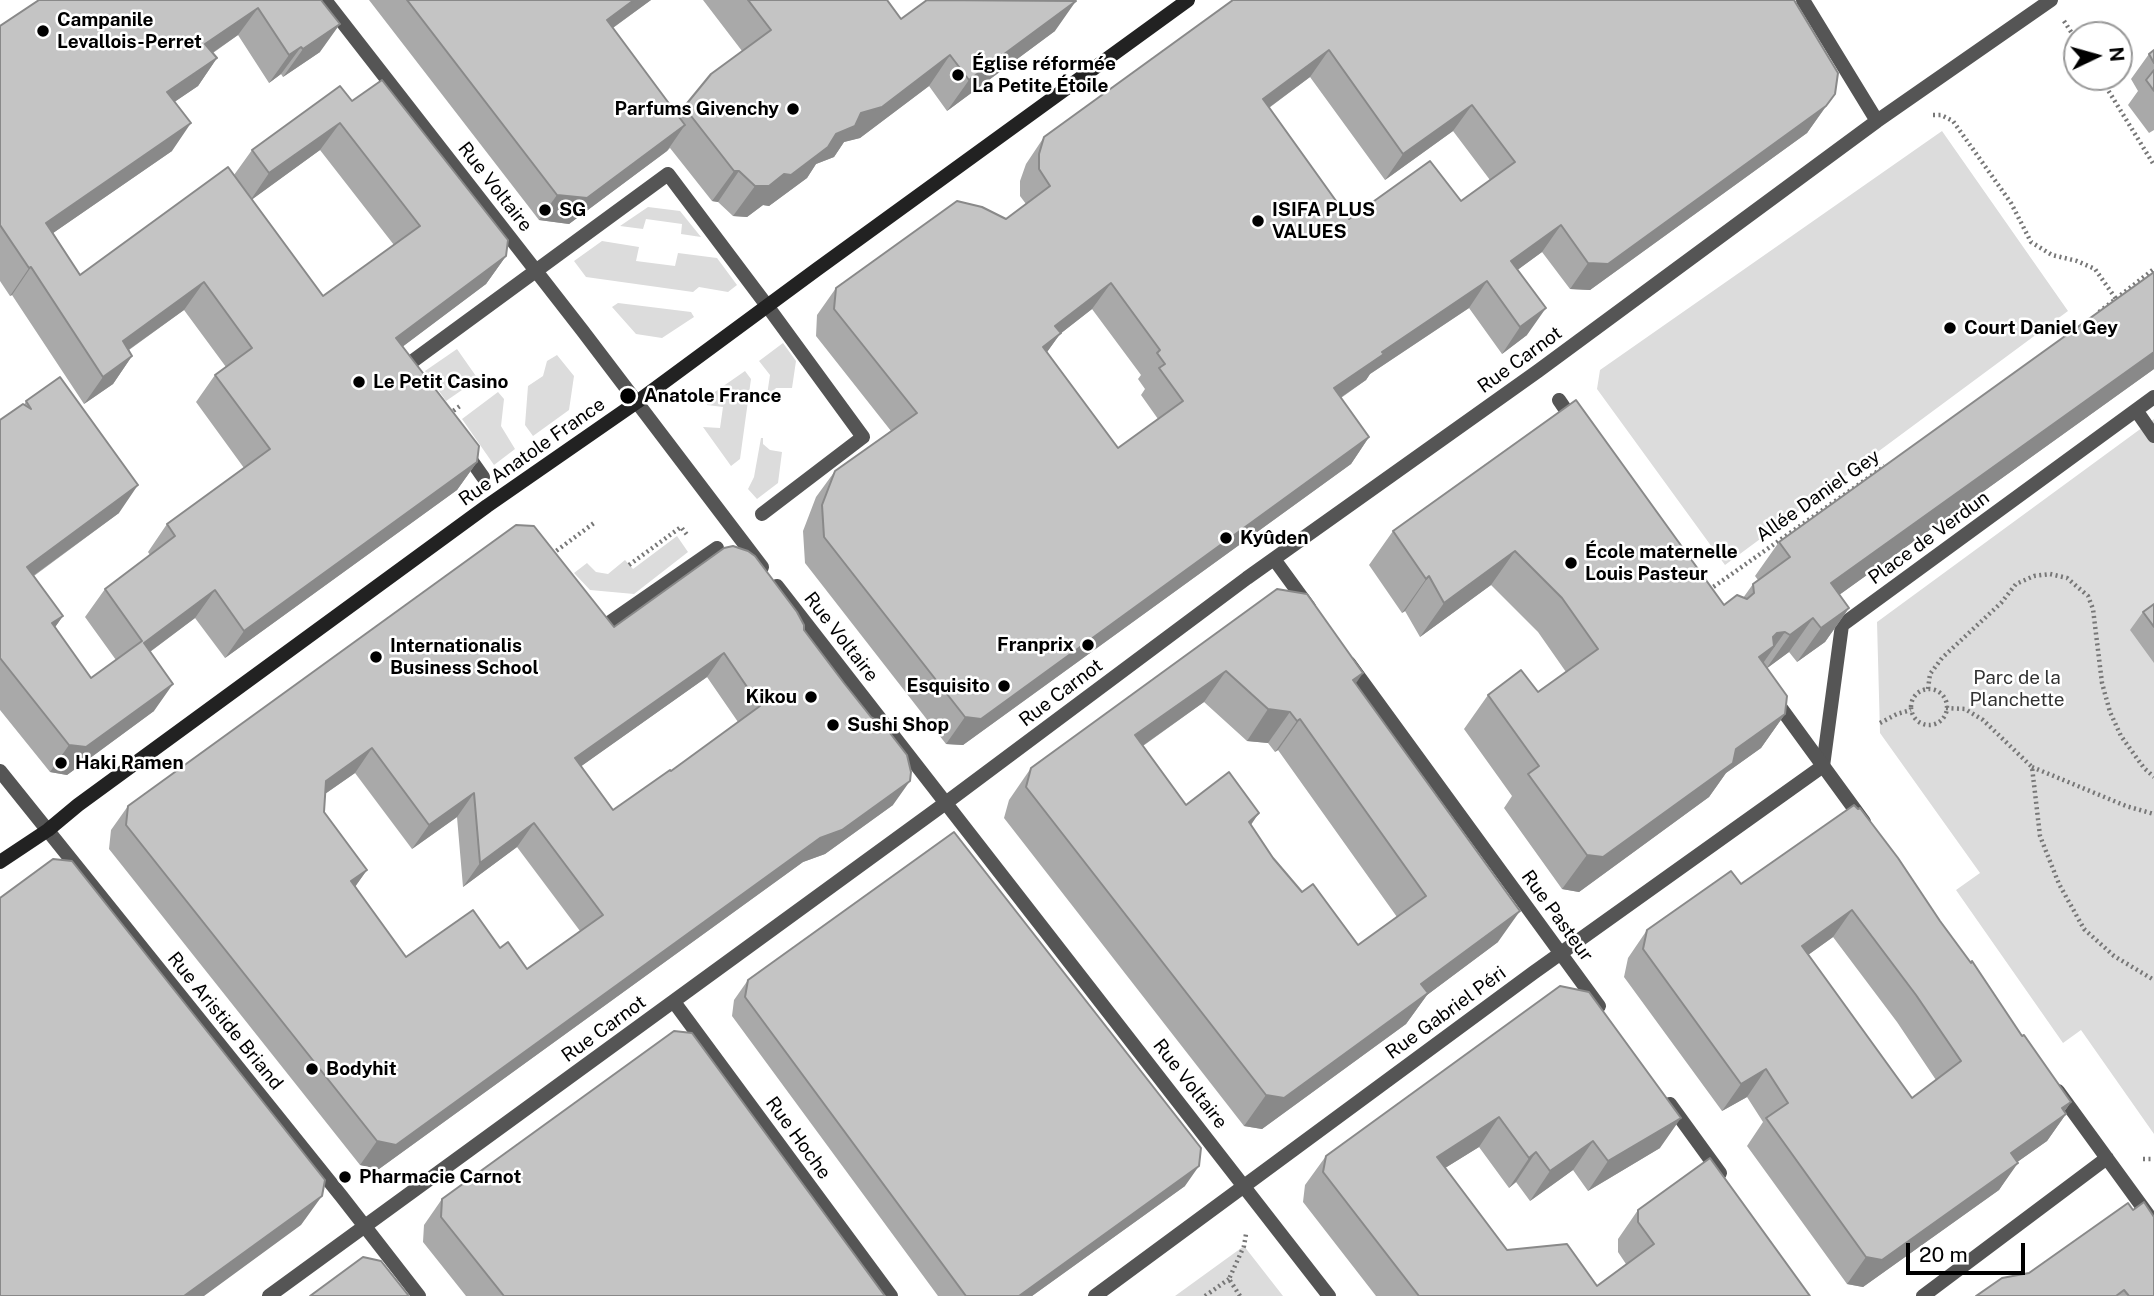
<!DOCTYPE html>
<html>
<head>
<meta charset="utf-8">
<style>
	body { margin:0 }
	#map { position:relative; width:2154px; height:1296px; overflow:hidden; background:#fff; font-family:"Public Sans",sans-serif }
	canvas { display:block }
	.north { position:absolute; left:2063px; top:21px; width:70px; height:70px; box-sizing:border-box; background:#fff; border:2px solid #999; border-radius:50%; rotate:85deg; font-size:19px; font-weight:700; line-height:28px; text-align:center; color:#000 }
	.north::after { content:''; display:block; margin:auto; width:24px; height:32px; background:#000; clip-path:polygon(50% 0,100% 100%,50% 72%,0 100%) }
	.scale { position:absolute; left:1906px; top:1243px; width:119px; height:32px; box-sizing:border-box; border:4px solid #000; border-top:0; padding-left:9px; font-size:21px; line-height:24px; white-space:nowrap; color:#000; -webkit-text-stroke:5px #fff; paint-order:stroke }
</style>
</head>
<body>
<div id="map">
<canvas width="2154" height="1296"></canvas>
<div class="north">N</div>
<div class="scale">20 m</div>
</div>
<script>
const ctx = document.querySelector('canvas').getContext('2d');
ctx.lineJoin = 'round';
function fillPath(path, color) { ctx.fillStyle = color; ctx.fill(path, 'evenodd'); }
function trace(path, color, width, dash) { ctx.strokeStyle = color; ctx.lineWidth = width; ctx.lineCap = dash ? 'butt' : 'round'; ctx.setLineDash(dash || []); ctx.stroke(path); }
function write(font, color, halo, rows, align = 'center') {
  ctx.font = font + ' "Public Sans",sans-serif'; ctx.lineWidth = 5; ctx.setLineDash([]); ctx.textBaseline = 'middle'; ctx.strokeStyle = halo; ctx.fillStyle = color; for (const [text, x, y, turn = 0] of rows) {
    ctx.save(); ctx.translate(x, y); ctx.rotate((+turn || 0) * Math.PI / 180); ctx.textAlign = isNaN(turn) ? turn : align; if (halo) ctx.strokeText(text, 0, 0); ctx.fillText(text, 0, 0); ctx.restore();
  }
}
fillPath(new Path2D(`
	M1942,131L2068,311L1725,565L1597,389L1600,370Z
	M648,207L680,211L701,237L681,234L682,224L646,219L643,229L620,226Z
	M602,241L639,247L636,261L675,266L678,253L717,258L737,285L728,292L699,287L693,292L586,277L574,261Z
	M618,303L691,312L694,317L662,338L636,334L612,307Z
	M783,343L796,361L792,388H776L769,396L767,395L770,375L759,361Z
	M457,349L478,379L446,401L425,371Z
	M557,355L574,376L569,410L533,436L525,425L528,386L543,376L547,361Z
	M745,371L751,379L740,459L731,466L703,427L720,428L723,407L707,405L709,396Z
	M498,392L504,399L501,426L515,449L494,465L462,419Z
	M2154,419V1134L2081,1030L2063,1043L1956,890L1980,873L1880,733L1877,622Z
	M761,438H763V444L770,450L782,452L778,483L757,499L748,489L754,477Z
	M677,536L688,552L634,594L590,590L574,573L587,563L596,572L608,574L625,560L633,569Z
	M1244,1246L1283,1296H1175Z`), '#dcdcdc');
trace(new Path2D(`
	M2064,21L2077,41
	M2100,77L2154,165
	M1933,115H1941L1953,121L2011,203L2031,242L2052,255L2077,261L2095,269L2116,299
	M2099,312L2154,269
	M449,414L460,406
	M552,554L594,523
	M629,565L681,527L688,536
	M1709,590L1885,466
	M1928,689L1930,674L1942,658L2001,603L2016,584L2034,576L2050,574L2067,578L2088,596L2093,609L2102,683L2110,712L2121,736L2144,768L2154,777
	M1911 707a18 18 0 1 1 36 0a18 18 0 1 1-36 0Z
	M1946,708L1965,709L1983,720L2032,767L2040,836L2059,884L2084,929L2114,956L2154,980
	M1880,723L1897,714L1911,710
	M2032,767L2126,806L2154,814
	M2143,1159H2154
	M1205,1296L1229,1279
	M1240,1296L1229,1279L1244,1246L1246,1234`), '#777', 4.5, [2, 3.5]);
trace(new Path2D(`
	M2136,410L2154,436
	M1823,766L1842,625L2154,397`), '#555', 14);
trace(new Path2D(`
	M325,0L582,330L762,567
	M1803,0L1877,121
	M411,373L406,366L668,174L768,307L863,437L762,514
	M1559,400L1574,422
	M464,450L483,477
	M1274,559L1309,607
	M777,586L1329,1296
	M597,620L603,627L717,548
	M1349,663L1599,1006
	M1775,700L1864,822
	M0,771L342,1197L419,1296
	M674,1002L891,1296
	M2058,1091L2154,1223
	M1670,1104L1720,1173
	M269,1296L947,802L1247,578L1538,371L1877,121L2051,0
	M1095,1296L1533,973L1823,766
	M1923,1296L2107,1158`), '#555', 14);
trace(new Path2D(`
	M0,862L48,830L78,805L487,506L637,402L816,270L1188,0`), '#222', 14);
fillPath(new Path2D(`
	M321,0L320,52L283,77L281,74L269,83L238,35L213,53L217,58L198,86L174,102L172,151L53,233L80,275L234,175L252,150L352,101L506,256L486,284L403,346L477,462L457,490L225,658L195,618L150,652L154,711L67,775L50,772L0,710V420L24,405L26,401L119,513L34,576L63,616L55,627L91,678L116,660L85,617L105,589L150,555L148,552L167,524L244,468L196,402L215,375L226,367L184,310L129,350L132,356L113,384L84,404L12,295L10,296L0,281V26ZM320,150L394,245L323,296L252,199Z
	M369,0H651L613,28L678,115L684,107L742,51L703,0H887L901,19L1055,31L947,111L929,86L860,138L844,142L834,157L816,164L807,178L769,206L763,205L747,217L733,216L718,202L712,201L670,148L667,151L569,224L539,220Z
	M1233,0L1835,94L1807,133L1590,290L1570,289L1542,252L1517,270L1527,335L1502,354L1469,308L1370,374L1366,380L1341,398L1369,437L1351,464L963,745L946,744L805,563L803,531L816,497L835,471L891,431L816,336L817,315L836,288L1006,219L1026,204L1020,196V181L1026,164L1044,137ZM1310,77L1385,180L1453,131L1490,180L1461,201L1349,219L1269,108ZM1092,309L1141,375L1138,379L1145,389L1141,395L1158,419L1118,448L1047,352L1060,334Z
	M2154,50V130L2149,133L2128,105L2138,91L2131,79L2149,54Z
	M2154,272V369L1839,595L1849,608L1825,642L1797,662L1789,652L1767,668L1785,714L1761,748L1726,773L1709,797L1579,892L1562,889L1504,808L1512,796L1464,729L1488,695L1538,692L1566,672L1538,632L1491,585L1420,637L1405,611L1402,613L1369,565L1393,531L1576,400L1724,605L1743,598L1753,584L1758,580L1755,576L1779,542Z
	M1277,589L1356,684L1498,942L1427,995L1406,1024L1262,1129L1244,1126L1004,818L1009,800L1031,768ZM1204,702L1247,741L1268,743L1275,752L1278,750L1397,917L1358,945L1302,892L1273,858L1251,825L1186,805L1143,746Z
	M2154,604V663L2130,630L2143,612Z
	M614,627L804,630L893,805L825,854L803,862L379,1169L360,1165L109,849L111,830L128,806ZM707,677L738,722L671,771L613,810L581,766ZM355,773L412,849L457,817L463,887L517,847L580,931L527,969L500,948L406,957L355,886L367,870L324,812L325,794Z
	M1741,884L1940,921L2022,1036L2071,1102L2064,1112L2066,1114L2047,1141L2017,1162L1999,1190L1863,1287L1847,1284L1747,1146L1763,1122L1747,1097L1722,1111L1624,977L1628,958L1647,930ZM1833,937L1897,1022L1936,1080L1912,1098L1808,955Z
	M748,980L1185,1186L1032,1296H938L732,1016L734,1000Z
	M1560,986L1660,1148L1588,1191L1573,1170L1530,1201L1516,1182L1509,1188L1479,1147L1445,1168L1507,1250L1597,1286L1626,1264L1618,1252V1239L1638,1210L1810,1296H1376L1303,1202L1305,1185L1326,1156Z
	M442,1199L885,1296H466L423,1242L424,1225Z
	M2133,1210L2154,1296H1976L2029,1273Z`), '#a9a9a9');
fillPath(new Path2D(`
	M634,0H651L589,45L607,20Z
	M1076,1L1055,31L947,111L969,80Z
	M258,8L238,35L186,71L205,44Z
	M340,24L320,52L283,77L303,49Z
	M301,47L281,74L269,83L289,55Z
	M1329,50L1310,77L1244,126L1263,99Z
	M950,55L929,86L860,138L844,142L834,157L816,164L807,178L769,206L763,205L747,217L733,216L755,186L836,134L861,113Z
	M217,58L198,86L148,120L167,92Z
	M1472,105L1453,131L1385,180L1403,154Z
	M1826,106L1807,133L1590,290L1570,289L1588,263Z
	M191,123L172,151L27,251L46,223Z
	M340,123L320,150L250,201L269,173Z
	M685,125L667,151L569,224L539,220L557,195Z
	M734,171H739L718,202L712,201Z
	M1561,225L1542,252L1493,288L1511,261Z
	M506,256L486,284L377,366L396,338Z
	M31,267L12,295L10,296L29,268Z
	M1487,281L1469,308L1370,374L1366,380L1315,415L1334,388L1382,352Z
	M204,282L184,310L103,368L123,341Z
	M1111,283L1092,309L1060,334L1042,359L1024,373L1055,326Z
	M1546,308L1527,335L1502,354L1520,327Z
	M2154,352V369L1807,618L1831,583Z
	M132,356L113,384L84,404L103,377Z
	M1369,437L1351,464L963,745L946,744L965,717Z
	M477,462L457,490L225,658L244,631Z
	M138,485L119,513L8,594L27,567Z
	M1515,551L1491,585L1420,637L1444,603Z
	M1429,576L1405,611L1402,613L1426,579Z
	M215,590L195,618L124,671L144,643Z
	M1849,608L1825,642L1797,662L1821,628Z
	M63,616L43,644L52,623Z
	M1813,618L1789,652L1766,669L1790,635Z
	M1785,632L1761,666L1735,691L1777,633Z
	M724,653L707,677L559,782L575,758Z
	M1226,671L1204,702L1114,766L1135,735Z
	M1363,673L1341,705L1353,680Z
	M173,684L154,711L67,775L50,772L69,745Z
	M1268,709L1290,712L1268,743L1247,741Z
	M1785,714L1761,748L1726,773L1709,797L1579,892L1562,889L1587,855Z
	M1300,719L1278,750L1275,752L1297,721Z
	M372,748L355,773L309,805L326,781Z
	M910,781L893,805L825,854L803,862L379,1169L360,1165L377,1141L820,838Z
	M474,793L457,817L412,849L429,825Z
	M1259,813L1238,844L1249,822Z
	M534,823L517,847L463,887L480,863Z
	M367,870L350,894L351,881Z
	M1852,910L1833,937L1783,973L1802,946Z
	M1520,911L1498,942L1427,995L1406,1024L1262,1129L1244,1126L1266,1095L1421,984Z
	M1766,1069L1747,1097L1722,1111L1741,1084Z
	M2071,1102L2059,1119L2066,1114L2047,1141L1992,1180L2011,1153L2062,1108Z
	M1499,1117L1479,1147L1416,1186L1437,1157Z
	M1681,1118L1660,1148L1588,1191L1608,1161Z
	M1593,1141L1573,1170L1530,1201L1550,1171Z
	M1536,1152L1516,1182L1509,1188L1529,1158Z
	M2018,1163L1999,1190L1863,1287L1847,1284L1866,1257Z
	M1199,1166L1185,1186L1032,1296H1019Z
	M322,1196L301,1225L204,1296H184Z`), '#898989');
const building = new Path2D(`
	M39,0H321L340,24L303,49L301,47L289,55L258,8L205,44L217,58L167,92L191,123L46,223L80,275L228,167L323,296L420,226L340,123L269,173L252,150L340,86L352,101L382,80L508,240L506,256L396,338L479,446L477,462L244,631L215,590L144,643L173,684L86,747L69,745L0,658V420L23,404L31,409L26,401L60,377L138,485L27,567L63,616L52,623L91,678L142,641L105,589L175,536L167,524L270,449L215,375L252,348L204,282L123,341L132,356L103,377L31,267L29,268L0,225V26Z
	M407,0H634L607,20L685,125L587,198L557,195Z
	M748,0H887L901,19L927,0L1076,1L969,80L950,55L882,107L861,113L855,126L836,134L828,147L791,175L784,174L769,186H755L739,171H734L684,107L711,74L771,30Z
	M1233,0H1794L1838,73L1835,94L1826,106L1608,264L1588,263L1561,225L1511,261L1546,308L1520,327L1487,281L1382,352L1384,354L1334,388L1369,437L981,719L965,717L824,537L822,505L835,471L917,413L834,309L836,288L957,201L982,207L1006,219L1050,186L1039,169V154L1044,137ZM1329,50L1403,154L1472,105L1515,162L1461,201L1430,161L1349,219L1263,99ZM1111,283L1160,350L1157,353L1165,364L1159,368L1183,401L1118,448L1043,347L1061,333L1055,326Z
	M2154,50V63L2149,54Z
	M2154,70V91L2146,80Z
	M2154,272V352L1831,583L1849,608L1821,628L1813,618L1790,635L1785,632L1777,633L1773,637L1774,646L1759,657L1787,696L1785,714L1736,749L1733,763L1603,857L1587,855L1528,774L1539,766L1488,695L1521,670L1538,692L1598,649L1562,598L1515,551L1444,603L1429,576L1426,579L1393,531L1576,400L1724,605L1737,595L1747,599L1754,593L1753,584L1790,557L1779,542Z
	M516,525L534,526L614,627L724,548L733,546L748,551L755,556L797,612L804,625V630L844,683L871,717L883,724L907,755L911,772L910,781L842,830L820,838L396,1145L377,1141L126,825L128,806ZM724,653L760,706L671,771L670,770L613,810L575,758ZM372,748L429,825L474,793L480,863L534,823L603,915L527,969L508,942L500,948L473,910L406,957L351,881L367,870L324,812L326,781Z
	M1277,589L1307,594L1363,673L1353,680L1520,911L1421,984L1428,993L1284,1098L1266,1095L1026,787L1031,768ZM1226,671L1268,709L1290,712L1297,721L1300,719L1426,896L1358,945L1313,884L1302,892L1273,858L1249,822L1259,813L1229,772L1186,805L1135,735Z
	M2154,604V627L2143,612Z
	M1854,805L1858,809L1860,808L1898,858L1940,921L1971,963L1972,961L2022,1036L2024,1035L2071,1102L2062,1108L2066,1114L2011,1153L2018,1163L1882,1260L1866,1257L1766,1118L1788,1103L1766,1069L1741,1084L1643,949L1647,930L1731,871L1741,884ZM1852,910L1916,995L1961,1061L1912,1098L1802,946Z
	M954,832L1201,1148L1199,1166L1019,1296H966L745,997L748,980Z
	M53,859L72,861L325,1180L322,1196L184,1296H0V898Z
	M1560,986L1589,992L1681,1118L1608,1161L1593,1141L1550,1171L1536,1152L1529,1158L1499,1117L1437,1157L1507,1250L1567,1244L1597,1286L1654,1244L1638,1222V1210L1710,1158L1810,1296H1419L1323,1172L1326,1156Z
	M674,1031L692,1033L885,1296H504L441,1217L442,1199Z
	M2144,1202L2154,1217V1296H2129L2124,1290L2116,1296H1976L2002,1278L2029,1273L2128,1203L2133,1210Z
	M363,1257L381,1261L409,1296H310Z`);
fillPath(building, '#c4c4c4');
trace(building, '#898989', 2);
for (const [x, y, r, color] of [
	[43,31,7,"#000"],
	[958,75,7,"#000"],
	[793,109,7,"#000"],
	[545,210,7,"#000"],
	[1258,221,7,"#000"],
	[1950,328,7,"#000"],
	[359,382,7,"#000"],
	[628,396,9,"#000"],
	[1226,538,7,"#000"],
	[1571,563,7,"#000"],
	[1088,645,7,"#000"],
	[376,657,7,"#000"],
	[1004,686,7,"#000"],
	[811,697,7,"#000"],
	[833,725,7,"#000"],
	[61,763,7,"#000"],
	[312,1069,7,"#000"],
	[345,1177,7,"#000"]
]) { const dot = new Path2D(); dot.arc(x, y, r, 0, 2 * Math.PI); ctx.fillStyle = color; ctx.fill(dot); trace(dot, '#fff', 2.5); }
write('bold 19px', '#000', '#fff', [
	["Campanile",57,20],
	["Levallois-Perret",57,42],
	["Église réformée",972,64],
	["La Petite Étoile",972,86],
	["Parfums Givenchy",779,109,"right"],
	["SG",559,210],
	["ISIFA PLUS",1272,210],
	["VALUES",1272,232],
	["Court Daniel Gey",1964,328],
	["Le Petit Casino",373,382],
	["Anatole France",644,396],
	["Kyûden",1240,538],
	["École maternelle",1585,552],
	["Louis Pasteur",1585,574],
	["Franprix",1074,645,"right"],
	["Internationalis",390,646],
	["Business School",390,668],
	["Esquisito",990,686,"right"],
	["Kikou",797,697,"right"],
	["Sushi Shop",847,725],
	["Haki Ramen",75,763],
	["Bodyhit",326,1069],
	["Pharmacie Carnot",359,1177]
], 'left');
write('19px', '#000', '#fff', [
	["Rue Voltaire",495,187,52],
	["Rue Carnot",1520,360,-36],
	["Rue Anatole France",532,452,-35],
	["Allée Daniel Gey",1818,496,-35],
	["Place de Verdun",1929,538,-36],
	["Rue Voltaire",841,637,52],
	["Rue Carnot",1061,693,-37],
	["Rue Pasteur",1557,916,54],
	["Rue Gabriel Péri",1446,1013,-36],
	["Rue Aristide Briand",225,1021,51],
	["Rue Carnot",604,1029,-36],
	["Rue Voltaire",1190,1084,52],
	["Rue Hoche",798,1138,54]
]);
write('19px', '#333', '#fff', [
	["Parc de la",2017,678],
	["Planchette",2017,700]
]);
</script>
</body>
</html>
